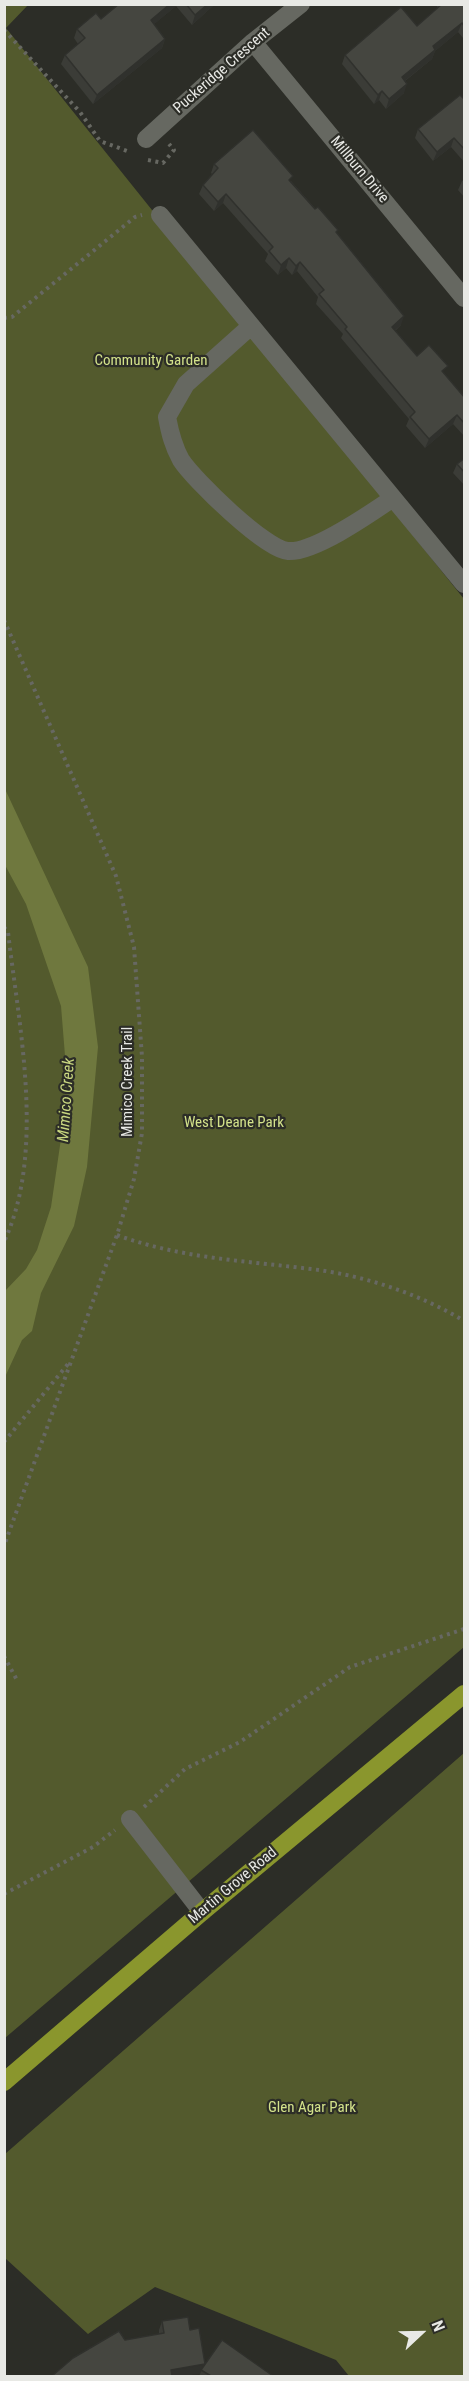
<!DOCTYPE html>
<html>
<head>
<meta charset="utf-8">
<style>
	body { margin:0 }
	#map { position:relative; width:469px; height:2381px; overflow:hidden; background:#2c2d27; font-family:"Roboto Condensed",sans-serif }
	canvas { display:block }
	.frame { position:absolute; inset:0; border:6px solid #e8e9e5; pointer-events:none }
	.north { position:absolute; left:391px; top:2303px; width:60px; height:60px; -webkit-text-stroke:4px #2c2d27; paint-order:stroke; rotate:68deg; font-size:16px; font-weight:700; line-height:24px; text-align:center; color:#e8e9e5 }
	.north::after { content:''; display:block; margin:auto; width:21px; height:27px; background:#e8e9e5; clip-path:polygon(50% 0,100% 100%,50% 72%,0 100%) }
</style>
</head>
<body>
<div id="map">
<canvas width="469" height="2381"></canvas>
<div class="frame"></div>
<div class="north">N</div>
</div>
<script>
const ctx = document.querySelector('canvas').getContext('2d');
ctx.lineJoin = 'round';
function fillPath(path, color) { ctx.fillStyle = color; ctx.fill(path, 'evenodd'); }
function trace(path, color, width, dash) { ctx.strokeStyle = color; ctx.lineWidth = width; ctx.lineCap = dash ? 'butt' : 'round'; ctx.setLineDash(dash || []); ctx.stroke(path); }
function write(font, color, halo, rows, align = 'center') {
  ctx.font = font + ' "Roboto Condensed",sans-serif'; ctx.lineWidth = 4.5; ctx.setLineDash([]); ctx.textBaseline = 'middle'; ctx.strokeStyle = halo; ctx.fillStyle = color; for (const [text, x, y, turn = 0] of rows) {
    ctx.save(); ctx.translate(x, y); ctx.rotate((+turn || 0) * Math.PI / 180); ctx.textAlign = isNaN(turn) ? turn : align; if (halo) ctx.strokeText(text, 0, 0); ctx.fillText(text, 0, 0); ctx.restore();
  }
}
fillPath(new Path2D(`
	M4,5H28L6,28L464,599V1647L5,2038Z
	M464,1753V2376H349L336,2360L155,2287L88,2334L5,2258V2154Z`), '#535a2d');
fillPath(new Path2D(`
	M5,789L88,967L98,1047L87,1167L74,1226L41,1293L32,1331L22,1340L5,1377V1291L26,1269L37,1250L51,1207L63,1125L66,1068L61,1006L26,904L5,865Z`), '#6f783e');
trace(new Path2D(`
	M4,30L80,112L100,141L130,152
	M148,160L163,163L174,150L169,144
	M4,318L12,317L135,217L142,215
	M4,620L116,876L134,947L142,1057V1133L134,1179L117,1235L4,1546
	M4,927L8,932C19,1027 46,1152 4,1242
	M117,1235C182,1259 250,1261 319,1270C368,1277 422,1295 464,1321
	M4,1442L68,1364
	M4,1656L18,1682
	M144,1807L185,1769L240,1742L350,1667L464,1629
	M4,1894L93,1847L115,1830`), '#676862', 4, [3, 4.5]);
trace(new Path2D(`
	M253,42L464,298
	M146,139L253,42L301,4
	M160,215L464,584
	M251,326L186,384L167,417C170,433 173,446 181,460C194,480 266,550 288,551C314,553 371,513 393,498
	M130,1819L202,1912`), '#666861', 18);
trace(new Path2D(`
	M4,2082L202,1912L464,1694`), '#8a962d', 18);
fillPath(new Path2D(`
	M119,4H215L192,25L176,6L154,24L165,39L162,48L93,104L61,64L65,55L78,44L74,38L77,29L101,19Z
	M436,4H465V36L463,38L458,32L435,51L432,59L405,81L404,93L386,109L379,100L374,104L342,64L345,55L417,26L438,8Z
	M465,100V163L451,147L433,161L415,138L418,129Z
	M214,164L291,181L337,233L401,325L395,331L417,356L445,375L465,398V437L453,424L425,448L406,426L409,419L341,338L343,334L316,304L318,297L297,271L292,275L286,268L278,275L265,261L268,254L223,203L214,211L199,194L203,185L212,174L211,173Z
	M465,179V198L458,190L462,181Z
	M465,458V486L453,473L457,464Z
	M162,2321L190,2330L205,2364L273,2376H199L200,2374L52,2376L125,2340L159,2334V2330Z`), '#3b3c37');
fillPath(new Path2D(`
	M170,4H177L176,6L147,30L151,20Z
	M208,4H215L192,25L195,15Z
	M462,23L458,32L435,51L432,59L398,86L402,77L433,46Z
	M165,39L162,48L93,104L97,95Z
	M407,84L404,93L386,109L389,99Z
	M382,91L379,100L374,104L378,95Z
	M454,138L451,147L433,161L437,152Z
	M226,194L223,203L214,211L218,202Z
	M289,258L286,268L278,275L281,265Z
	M300,262L297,271L292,275L296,266Z
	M404,316L401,325L388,336L392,327Z
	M457,415L453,424L425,448L429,439Z
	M205,2364L200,2374L184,2376H168L171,2370Z`), '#30312d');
const building = new Path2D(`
	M119,4H170L151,20L165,39L97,95L65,55L85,38L77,29L96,13L101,19Z
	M186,4H208L195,15Z
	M442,4H465V27L462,23L433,46L435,50L402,77L407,84L389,99L382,91L378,95L345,55L401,7L417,26Z
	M460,95L465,100V150L454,138L437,152L418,129Z
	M253,130L293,176L289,180L315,209L318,207L338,230L336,232L404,316L392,327L417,356L429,345L448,366L442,371L465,398V424L457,415L429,439L410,417L415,412L345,329L347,327L319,294L324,290L300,262L296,266L289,258L281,265L269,251L273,247L226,194L218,202L203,185L218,168L214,164Z
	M465,458V473L457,464Z
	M188,2317L190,2330L199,2328L205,2364L171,2370L172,2376H52L73,2358L119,2331L125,2340L164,2333L162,2321Z
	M222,2340L273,2376H211L201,2370Z`);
fillPath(building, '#454640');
trace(building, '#30312d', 1.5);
write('15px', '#e8e9e5', '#2c2d27', [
	["Puckeridge Crescent",222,71,-41],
	["Millburn Drive",359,170,50],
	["Mimico Creek Trail",128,1082,-90],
	["Martin Grove Road",233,1886,-40]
]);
write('15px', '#d3e28a', '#2c2d27', [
	["Community Garden",151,361],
	["West Deane Park",234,1123],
	["Glen Agar Park",312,2108]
]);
write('italic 16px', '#c9d780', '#2c2d27', [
	["Mimico Creek",67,1100,-86]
]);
</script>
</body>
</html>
